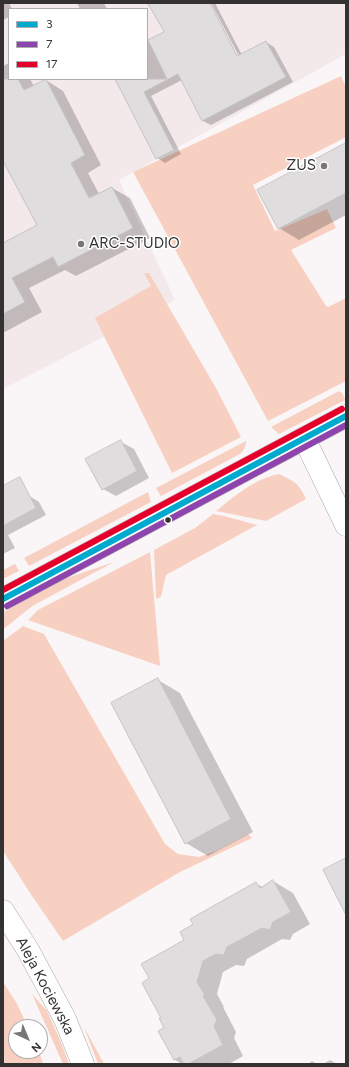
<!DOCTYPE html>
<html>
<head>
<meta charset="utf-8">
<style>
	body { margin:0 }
	#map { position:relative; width:349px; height:1067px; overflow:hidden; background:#faf6f7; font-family:Figtree,sans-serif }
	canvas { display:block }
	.frame { position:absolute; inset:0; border:4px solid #343132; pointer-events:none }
	.legend { position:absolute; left:8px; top:8px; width:140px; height:72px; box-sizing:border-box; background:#fff; border:1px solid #aeadad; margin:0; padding:5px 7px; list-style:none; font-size:12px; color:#343132 }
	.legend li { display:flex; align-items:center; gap:8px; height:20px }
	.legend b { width:20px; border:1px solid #aeadad }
	.north { position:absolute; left:8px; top:1019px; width:40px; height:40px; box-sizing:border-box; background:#fff; border:1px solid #aeadad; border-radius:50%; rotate:136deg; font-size:11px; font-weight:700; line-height:16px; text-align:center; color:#343132 }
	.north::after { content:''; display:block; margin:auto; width:14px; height:18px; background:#797677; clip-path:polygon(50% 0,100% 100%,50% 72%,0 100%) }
</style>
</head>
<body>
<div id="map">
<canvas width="349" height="1067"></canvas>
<div class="frame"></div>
<ul class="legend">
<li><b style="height:5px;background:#00a9ce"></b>3</li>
<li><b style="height:5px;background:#8e44ad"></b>7</li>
<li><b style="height:5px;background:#e4002b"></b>17</li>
</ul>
<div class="north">N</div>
</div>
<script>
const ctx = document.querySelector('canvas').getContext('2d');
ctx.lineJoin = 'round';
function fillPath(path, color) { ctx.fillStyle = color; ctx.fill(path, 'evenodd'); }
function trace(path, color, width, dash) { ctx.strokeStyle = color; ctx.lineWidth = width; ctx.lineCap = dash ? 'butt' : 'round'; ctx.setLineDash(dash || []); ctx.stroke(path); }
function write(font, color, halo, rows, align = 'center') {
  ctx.font = font + ' Figtree,sans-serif'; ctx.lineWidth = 3; ctx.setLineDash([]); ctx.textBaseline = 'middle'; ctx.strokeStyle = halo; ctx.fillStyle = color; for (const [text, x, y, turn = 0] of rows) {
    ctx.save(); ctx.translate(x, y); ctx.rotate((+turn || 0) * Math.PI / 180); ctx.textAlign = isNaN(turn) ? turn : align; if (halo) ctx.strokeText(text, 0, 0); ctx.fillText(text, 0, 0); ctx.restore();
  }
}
fillPath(new Path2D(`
	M3,3H346V54L119,180L175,300L3,389ZM9,9H147V79H9Z`), '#f3e8ea');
fillPath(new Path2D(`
	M341,76L346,87V137L253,185L275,231L327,209L336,228L291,250L326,306L328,307L346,298V381L268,421L133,172Z
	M144,273H149L216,388L241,437L172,473L95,318L151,286Z
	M339,391L343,394L345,400L279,434L271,427Z
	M246,441C246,447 244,450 240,454L161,496L156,488Z
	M279,474C295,482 298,482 306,499L266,521L216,511C235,496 254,479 279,474Z
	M148,492L151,502L29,566L24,558Z
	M213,514L224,516L257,525L166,575L161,597L156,599L154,550L195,528Z
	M150,552L160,666L28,620L38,610Z
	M114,562L36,604C24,611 15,621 3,629V613L24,599L67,578Z
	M15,564L19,571L3,579V570Z
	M23,626L44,634L165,844L178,854L199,857L218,850L248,834L252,838L180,872L63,941L30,893L3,851V641Z
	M3,982L16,1002L28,1027H16V1051H39L43,1064H3Z
	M32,994L47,1011L60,1040L69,1064H63Z
	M84,1027L104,1064H98Z`), '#f8d0c1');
fillPath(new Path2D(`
	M3,3H9L12,9H9V17L3,20Z
	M77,3H104L107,9H80Z
	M145,3H209L239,61L241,60L211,3H215L242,55L266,42L274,47L293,82L211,125L203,121L182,80L151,96L181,154L165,163L157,158L116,79H147V42L165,33L151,6Z
	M9,63V79H30L34,86L46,80L63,91L101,165L88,173L99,194L112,188L130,198L150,238L76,276L65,270L29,288L42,312L3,333V244L38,226L3,159V66Z
	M346,144V215L299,240L279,228Z
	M121,442L134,449L149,478L116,496L103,489Z
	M28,495L39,502L46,515L8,535L15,548L3,554V508Z
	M158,680L180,693L253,832L208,856L186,843Z
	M273,881L293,893L310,924L293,934L290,940L282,939L247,959L244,966L236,965L223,972L217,994L224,1007H223L236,1032L234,1038L243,1056L229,1064H182L175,1060L159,1031L166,1028L151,979L185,941L256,884L263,887Z
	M330,1060L337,1064H323Z
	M312,1061L317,1064H308Z`), '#0003');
const building = new Path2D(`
	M148,3H210L237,56L266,41L286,77L202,121L178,74L144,92L174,150L156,159L115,79H167L148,40L164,32Z
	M3,79H18L24,90L46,79L85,155L71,163L89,198L112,187L133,228L58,267L53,257L12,278L25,302L3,314V243L37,225L3,161Z
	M346,143V193L278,229L257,190Z
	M121,440L137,471L102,490L85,459Z
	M20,477L36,508L3,526V486Z
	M158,678L231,819L185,844L111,703Z
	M346,858V915L323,870Z
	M273,880L291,912L273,922L270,930L262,928L227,947L224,955L216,954L203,961L197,982L205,995L203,996L217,1020L214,1026L223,1045L188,1064H184L180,1057L174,1060L158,1031L164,1028L159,1018H161L142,983L149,978L141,964L184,940L180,932L193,924L190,919L256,882L260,888Z`);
fillPath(building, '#e0ddde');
trace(building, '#c6c3c4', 1);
const minor = new Path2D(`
	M304,438L346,525
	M3,911L28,950L65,1019L83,1064`);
const major = new Path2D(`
	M3,599L346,416`);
trace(minor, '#adaaab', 23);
trace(major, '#adaaab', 23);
trace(minor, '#fefefe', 22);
trace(major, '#fefefe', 22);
trace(new Path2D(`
	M3,599L346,416`), '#00a9ce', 6);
trace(new Path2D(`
	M7,606L346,425`), '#8e44ad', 6);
trace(new Path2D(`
	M3,590L342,409`), '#e4002b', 6);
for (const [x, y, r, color] of [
	[324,166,4,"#797677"],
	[81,244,4,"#797677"],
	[168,520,3.5,"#343132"]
]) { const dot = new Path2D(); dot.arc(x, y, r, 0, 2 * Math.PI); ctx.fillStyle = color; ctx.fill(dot); trace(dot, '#fff', 1.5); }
write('15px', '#343132', '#fff', [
	["ZUS",316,166],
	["ARC-STUDIO",89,244,"left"]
], 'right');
write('15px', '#343132', '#fff', [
	["Aleja Kociewska",45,986,62]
]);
</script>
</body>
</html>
